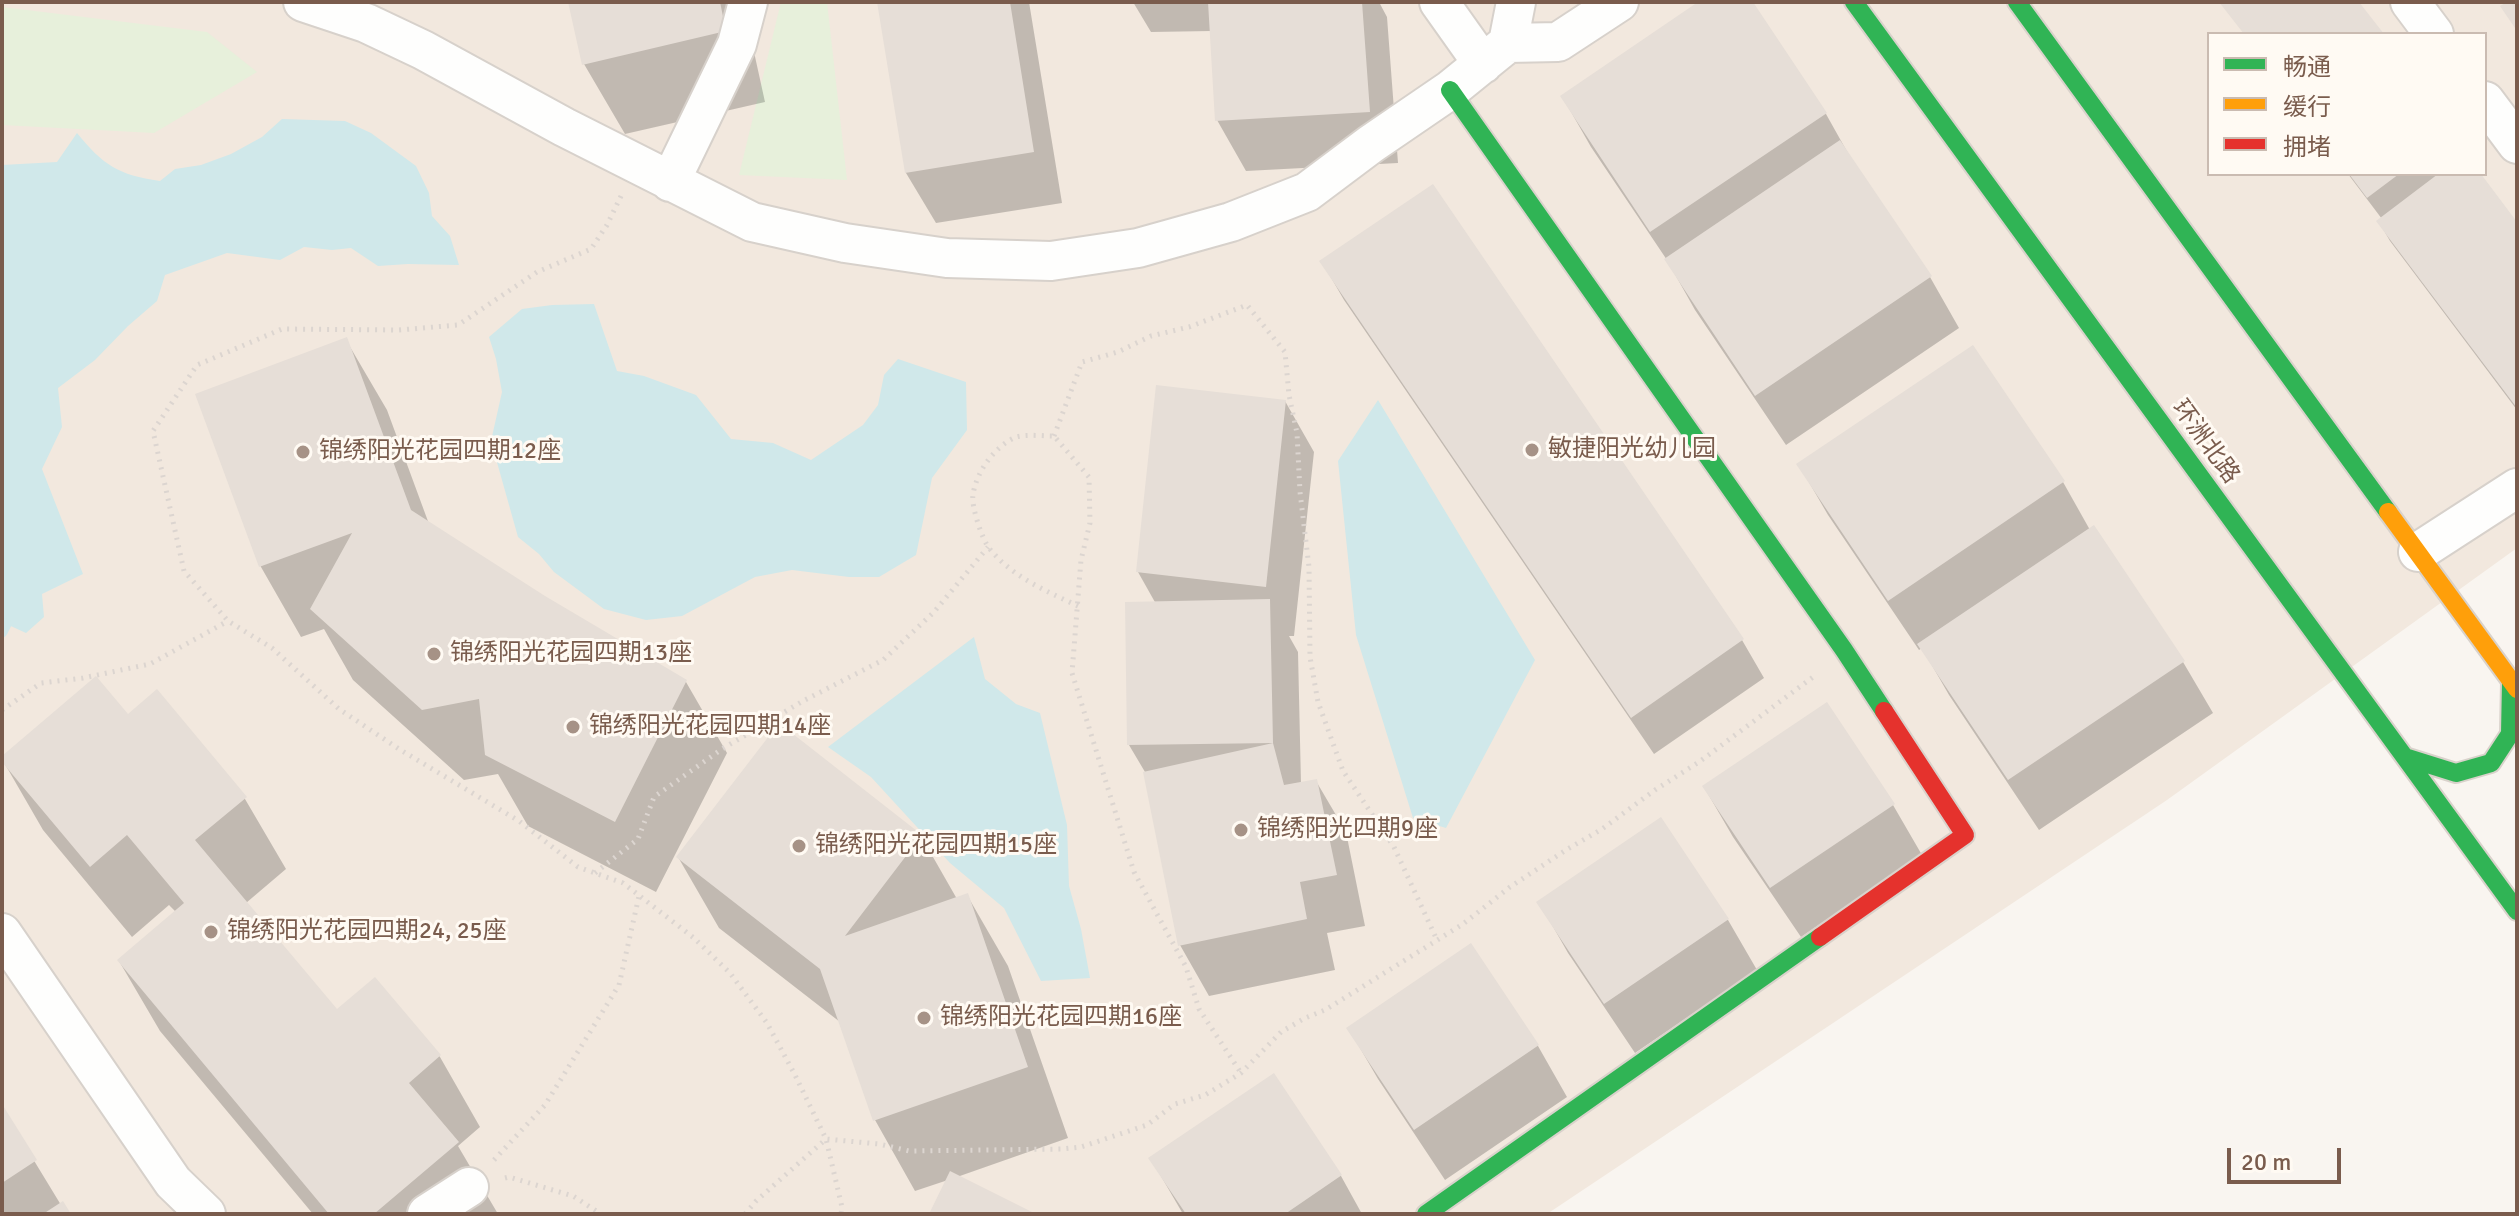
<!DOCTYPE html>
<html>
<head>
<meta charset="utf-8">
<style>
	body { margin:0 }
	#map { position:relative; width:2519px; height:1216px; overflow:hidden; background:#f9f5f0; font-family:Signika,"Noto Sans SC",sans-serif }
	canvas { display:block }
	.frame { position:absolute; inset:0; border:4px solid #7a5c4d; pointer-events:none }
	.legend { position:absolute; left:2207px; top:32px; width:280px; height:144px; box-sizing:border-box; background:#fffaf3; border:2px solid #cabbb1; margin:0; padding:10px 14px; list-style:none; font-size:24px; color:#7a5c4d }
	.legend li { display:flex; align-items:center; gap:16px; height:40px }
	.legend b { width:40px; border:2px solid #cabbb1 }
	.scale { position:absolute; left:2227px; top:1148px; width:114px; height:36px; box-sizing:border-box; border:4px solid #7a5c4d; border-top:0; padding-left:10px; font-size:24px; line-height:28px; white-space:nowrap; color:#7a5c4d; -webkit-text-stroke:6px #fffaf3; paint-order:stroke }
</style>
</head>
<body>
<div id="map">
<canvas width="2519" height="1216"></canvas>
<div class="frame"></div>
<ul class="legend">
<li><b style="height:10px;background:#30b455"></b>畅通</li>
<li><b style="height:10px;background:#ff9f0a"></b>缓行</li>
<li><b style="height:10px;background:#e5322d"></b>拥堵</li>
</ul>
<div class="scale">20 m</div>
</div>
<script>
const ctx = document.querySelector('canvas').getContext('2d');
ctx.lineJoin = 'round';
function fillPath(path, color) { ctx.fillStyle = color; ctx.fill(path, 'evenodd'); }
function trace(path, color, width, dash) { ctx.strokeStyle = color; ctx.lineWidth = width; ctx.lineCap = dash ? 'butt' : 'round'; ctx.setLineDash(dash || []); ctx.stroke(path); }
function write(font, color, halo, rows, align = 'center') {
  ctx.font = font + ' Signika,"Noto Sans SC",sans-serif'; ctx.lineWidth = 6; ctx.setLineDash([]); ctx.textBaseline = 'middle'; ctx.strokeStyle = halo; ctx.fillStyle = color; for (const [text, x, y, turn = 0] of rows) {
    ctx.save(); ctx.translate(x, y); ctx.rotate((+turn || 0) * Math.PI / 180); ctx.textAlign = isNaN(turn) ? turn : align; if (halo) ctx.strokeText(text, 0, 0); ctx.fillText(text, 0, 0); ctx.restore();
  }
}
fillPath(new Path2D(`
	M2,2H2517V548L2167,800L1547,1214H2ZM2209,34H2485V174H2209Z`), '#f2e8de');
fillPath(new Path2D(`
	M781,2H827L847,180L739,175Z
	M2,7L207,32L257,72L154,133L2,125Z`), '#e7f0db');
fillPath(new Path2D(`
	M282,119L345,121L371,133L416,166L429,193L432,216L450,236L459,265L408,264L378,266L351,248L332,250L304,247L280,260L227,253L165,275L157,301L128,326L95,360L58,388L62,427L42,469L83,574L42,594L44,617L26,633L2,622V165L57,162L77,133C103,165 118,175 160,181L175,169L201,165L231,154L262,137Z
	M594,304L617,371L644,376L696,395L731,439L773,443L811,460L863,425L878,405L884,375L898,359L966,382L967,430L932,478L916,555L879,577H849L792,570L755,577L682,616L646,620L604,609L554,572L539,554L518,537L491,441L502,392L496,359L489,337L522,309L552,305Z
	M1378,400L1535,660L1446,828L1413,818L1356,635L1338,461Z
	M974,637L985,679L1016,704L1040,713L1067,825L1069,886L1081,929L1090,978L1041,981L1004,908L950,863L871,777L828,747Z`), '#d0e8ea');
fillPath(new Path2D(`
	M570,2H743L765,102L625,134L584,64Z
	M879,2H1029L1062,203L936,223L906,173Z
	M1133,2H1379L1387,17L1398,163L1246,171L1217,120L1212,31L1151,32Z
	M1702,2H1751L1826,114L1854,164L1930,277L1959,328L1786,445L1695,310L1667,260L1591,147L1562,96Z
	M2348,174H2478L2517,225V410L2390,241L2379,222L2382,219Z
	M1432,186L1742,640L1764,678L1654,754L1344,300L1322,262Z
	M346,340L387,410L429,524L544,597L686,682L727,753L656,892L528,826L498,774L464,780L353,680L324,629L301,637L261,567L198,395Z
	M1973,348L2063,482L2090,530L2094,527L2183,662L2213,713L2039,830L1949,695L1922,648L1919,650L1828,515L1799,465Z
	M1285,401L1314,452L1294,636H1289L1298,652L1301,784L1316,781L1346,832L1365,926L1327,933L1335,970L1209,996L1180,945L1145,772L1129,745L1156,604L1138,572Z
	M156,692L245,799L286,869L246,903L336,1011L375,979L440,1057L480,1127L458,1146L498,1214H313L160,1031L119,961L176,912L169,905L132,937L43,830L2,759L128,716Z
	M1704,787L1893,805L1922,855L1801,937L1733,837Z
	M921,836L957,899L967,895L1008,966L1068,1138L957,1177L1032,1214H931L948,1180L915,1191L875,1120L840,1022L719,928L678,857Z
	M1539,902L1728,920L1757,970L1635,1053L1568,953Z
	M1470,946L1538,1046L1567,1097L1445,1180L1378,1079L1349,1029Z
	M1273,1076L1341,1176L1362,1214H1183L1151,1159Z
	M2,1108L61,1205L69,1214H2Z`), '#0003');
trace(new Path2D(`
	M2,632L6,624`), '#d0e8ea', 11);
fillPath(new Path2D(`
	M568,2H720L726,31L582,65Z
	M877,2H1010L1034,152L905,173Z
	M1208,2H1362L1370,112L1215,121Z
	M1698,2H1753L1827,113L1650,232L1560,96Z
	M2219,2H2359L2384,34H2244Z
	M2507,2H2517V31L2500,6Z
	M1840,140L1932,276L1755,396L1664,259Z
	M2349,174H2399L2367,198Z
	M2438,174H2481L2517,222V408L2376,221Z
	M1433,184L1744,639L1631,718L1319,261Z
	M347,337L411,510L545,596L687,680L615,822L485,755L479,699L422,710L310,609L352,533L259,567L195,394Z
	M1973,345L2065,481L1888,601L1796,464Z
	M1156,385L1286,400L1266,587L1136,572Z
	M2094,525L2185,661L2008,780L1917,644Z
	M1270,599L1273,743L1127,745L1125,602Z
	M96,676L128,714L157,689L247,797L195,840L337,1009L375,977L441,1055L409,1083L459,1142L374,1214H329L117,960L184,903L127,835L90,867L2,762V756Z
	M1827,702L1895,804L1770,888L1702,786Z
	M779,723L922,835L845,936L968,893L1028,1067L873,1121L820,969L676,857Z
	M1273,743L1284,785L1317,779L1337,875L1300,882L1307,919L1178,946L1143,772Z
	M1661,817L1729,919L1604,1004L1536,902Z
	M1471,943L1539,1045L1414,1130L1346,1028Z
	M1274,1073L1342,1175L1285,1214H1186L1148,1158Z
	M2,1104L37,1160L2,1183Z
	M950,1171L1036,1214H929Z
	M63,1201L71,1214H43Z`), '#e6ded7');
const street = new Path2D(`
	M303,2L366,23L423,50L564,127L752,222L845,243L947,258L1051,261L1138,248L1231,222L1307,192L1371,144L1450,90L1508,43L1558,42L1619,2
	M1439,2L1483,64
	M2410,2L2434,34
	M1508,43L1516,2
	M2485,101L2517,144
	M670,182L737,44L748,2
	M2418,552L2517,488
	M2,933L173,1182L206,1214
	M427,1214L469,1187`);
const fast = new Path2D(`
	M1854,2L2517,911
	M2017,2L2388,512
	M1450,90L1844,650L1884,711
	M2405,757L2456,773L2491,763L2510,734L2511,682
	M1426,1214L1820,937`);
const slow = new Path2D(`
	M2388,512L2517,689`);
const jam = new Path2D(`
	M1820,937L1965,835L1884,711`);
trace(street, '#d7d1cb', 42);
trace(fast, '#d9d2cb', 22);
trace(slow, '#d9d2cb', 22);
trace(jam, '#d9d2cb', 22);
trace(new Path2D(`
	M621,196L607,225L591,249L537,272L458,325L399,330L282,329L197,365L153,431L184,571L228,621L272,648L339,709L399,749L519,821L578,867L623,883L694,938L730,973L767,1023L795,1075L826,1139L842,1207L841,1214
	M1054,436L1082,362L1118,352L1151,336L1189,327L1247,305L1285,352L1289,395L1297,433L1300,492L1309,567L1310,657L1318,702L1343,771L1394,847L1437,940
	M1078,606C1046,591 1012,577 989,548C982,539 971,506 973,495C976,472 995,446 1016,437C1027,434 1042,436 1054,436L1089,477L1090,523L1081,560L1072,673L1134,872L1186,967L1199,1009L1241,1073
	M2,710L41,683L83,678L150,664L228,621
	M595,873L638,839L654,797L722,749L803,701L883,660L934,612L988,547
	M494,1160L545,1105L619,985L639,896
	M505,1178L509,1177L573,1196L601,1214
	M745,1214L756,1201L826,1139L879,1144L909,1151L1062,1149L1081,1147L1147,1125L1175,1104L1205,1095L1241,1073L1281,1032L1305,1018L1325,1010L1463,924L1510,887L1566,850L1602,829L1655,790L1699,762L1813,677`), '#dcd5d0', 5, [2, 6]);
trace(street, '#fefefd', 38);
trace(fast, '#30b455', 18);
trace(slow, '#ff9f0a', 18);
trace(jam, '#e5322d', 18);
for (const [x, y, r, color] of [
	[1532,450,8,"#a69286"],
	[303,452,8,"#a69286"],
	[434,654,8,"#a69286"],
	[573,727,8,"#a69286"],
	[1241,830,8,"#a69286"],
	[799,846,8,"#a69286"],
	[211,932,8,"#a69286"],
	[924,1018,8,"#a69286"]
]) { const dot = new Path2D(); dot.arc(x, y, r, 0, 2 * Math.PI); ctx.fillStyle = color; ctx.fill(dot); trace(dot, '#fffaf3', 3); }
write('24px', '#7a5c4d', '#fffaf3', [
	["环洲北路",2205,442,54]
]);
write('24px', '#7a5c4d', '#fffaf3', [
	["敏捷阳光幼儿园",1548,450],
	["锦绣阳光花园四期12座",319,452],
	["锦绣阳光花园四期13座",450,654],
	["锦绣阳光花园四期14座",589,727],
	["锦绣阳光四期9座",1257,830],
	["锦绣阳光花园四期15座",815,846],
	["锦绣阳光花园四期24, 25座",227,932],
	["锦绣阳光花园四期16座",940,1018]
], 'left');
</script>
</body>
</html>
